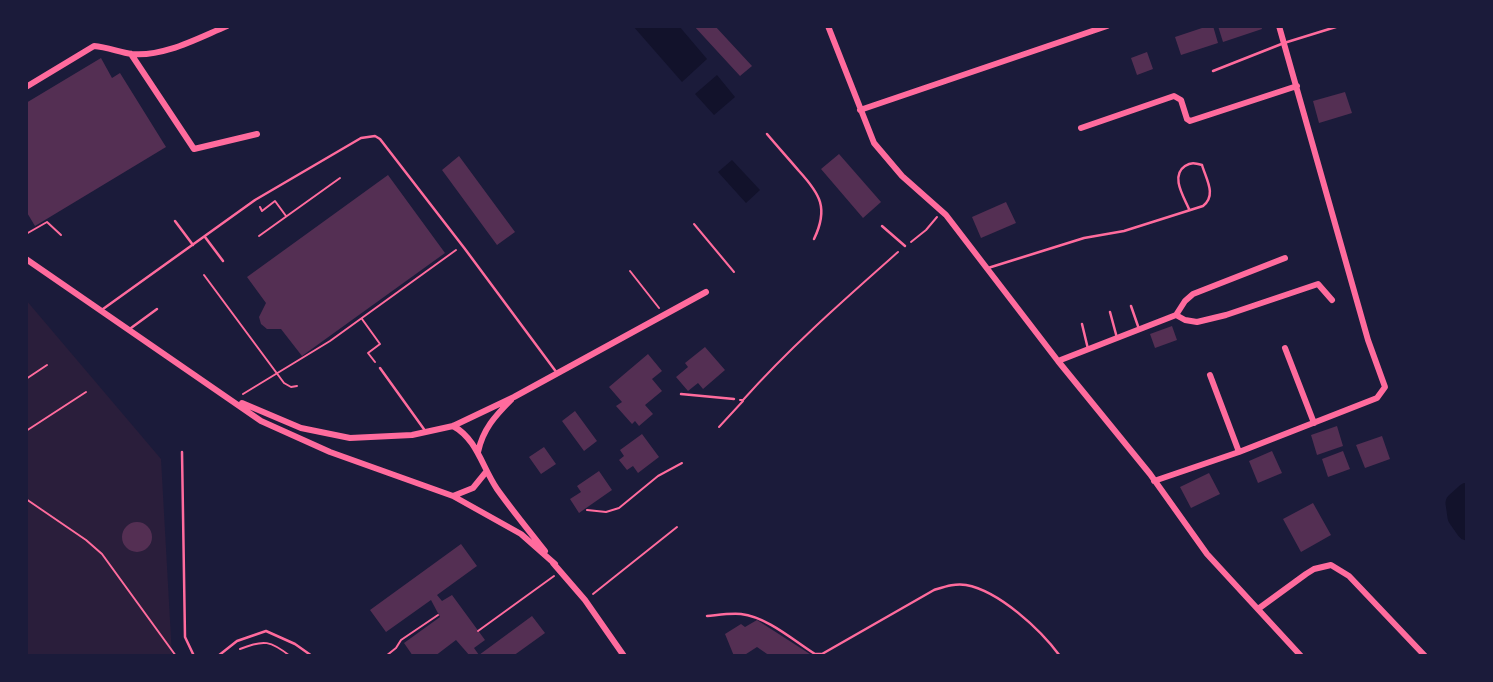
<!DOCTYPE html>
<html>
<head>
<meta charset="utf-8">
<style>
	body { margin:0 }
	#map { position:relative; width:1493px; height:682px; overflow:hidden; background:#1b1b3a; font-family:Inter,sans-serif }
	canvas { display:block }
	.frame { position:absolute; inset:0; border:28px solid #1b1b3a; pointer-events:none }
</style>
</head>
<body>
<div id="map">
<canvas width="1493" height="682"></canvas>
<div class="frame"></div>
</div>
<script>
const ctx = document.querySelector('canvas').getContext('2d');
ctx.lineJoin = 'round';
function fillPath(path, color) { ctx.fillStyle = color; ctx.fill(path, 'evenodd'); }
function trace(path, color, width, dash) { ctx.strokeStyle = color; ctx.lineWidth = width; ctx.lineCap = dash ? 'butt' : 'round'; ctx.setLineDash(dash || []); ctx.stroke(path); }
fillPath(new Path2D(`
	M26,300L161,459L172,656H26Z`), '#2a1e3b');
fillPath(new Path2D(`
	M633,26H679L707,59L682,82Z
	M717,75L735,97L714,115L695,94Z
	M732,160L760,190L746,203L718,172Z`), '#12122b');
trace(new Path2D(`
	M1467,493L1456,503L1458,517L1467,530`), '#12122b', 21);
fillPath(new Path2D(`
	M694,26H715L752,66L740,76Z
	M1208,26H1213L1218,43L1181,55L1175,37Z
	M1218,26H1261L1262,29L1223,42Z
	M1147,52L1153,69L1137,75L1131,58Z
	M101,58L112,78L120,73L166,147L35,226L26,211V103Z
	M1345,92L1352,113L1319,123L1313,101Z
	M839,154L881,202L863,218L821,169Z
	M459,156L515,232L497,245L442,170Z
	M388,175L445,253L302,356L281,329H267L261,324L259,317L266,303L247,277Z
	M1006,202L1016,223L981,238L972,217Z
	M1172,326L1177,340L1155,348L1150,334Z
	M705,347L725,370L703,389L698,383L688,391L676,377L688,367L685,363Z
	M648,354L662,371L652,379L662,391L645,405L653,414L639,426L635,421L632,424L616,406L622,402L609,387Z
	M575,411L597,441L584,451L562,421Z
	M1337,426L1343,446L1317,455L1311,435Z
	M642,434L659,457L638,473L633,466L627,470L619,460L624,456L620,450Z
	M1382,436L1390,459L1365,468L1356,445Z
	M544,447L556,464L541,474L529,457Z
	M1272,451L1282,473L1258,483L1249,461Z
	M1343,451L1350,469L1328,477L1322,459Z
	M599,471L612,490L579,513L570,499L581,492L577,486Z
	M1209,473L1220,494L1191,508L1180,487Z
	M1313,503L1331,535L1301,552L1283,519Z
	M122 537a15 15 0 1 1 30 0a15 15 0 1 1-30 0Z
	M461,544L477,566L437,595L442,601L452,595L485,640L474,648L479,655L532,616L545,633L513,656H470L456,640L435,656H413L404,643L440,617L431,600L386,632L370,610Z
	M757,620L813,656H770L757,647L743,656H734L725,634L741,624L745,627Z`), '#542f53');
trace(new Path2D(`
	M260,207L262,211L275,201L286,216
	M694,224L734,272
	M26,234L47,222L61,235
	M259,236L340,178
	M911,242L926,230L937,217
	M630,271L659,308
	M204,275L284,383L291,387L297,386
	M362,319L380,344L368,353L375,362
	M26,379L47,365
	M243,394L330,341L456,250
	M740,400H743C790,347 845,299 898,252
	M719,427L743,401
	M26,431L86,392
	M26,499L86,540L102,554L176,656
	M587,510L606,512L619,508L658,476L682,463
	M593,594L677,527
	M478,631L554,576
	M240,649C264,639 271,641 290,656
	M386,656L396,648L401,640L438,615`), '#ff6b9d', 2);
trace(new Path2D(`
	M1213,71L1284,43L1339,26
	M767,134C777,146 788,158 799,171C820,194 829,208 814,239
	M175,221L193,245
	M882,226L905,246
	M205,237L223,261
	M988,268L1084,238L1124,231L1203,206C1217,195 1206,179 1202,165C1195,163 1191,162 1185,166C1170,176 1184,197 1189,209
	M1131,306L1139,329
	M103,309L255,200L361,138L375,136L380,139L465,249L557,373
	M1110,312L1117,338
	M1082,324L1088,349
	M131,328L157,309
	M380,368L426,432
	M681,394L734,399
	M182,452L185,637L194,656
	M707,616C718,615 730,613 741,614C767,617 793,640 815,654H822L934,590C944,587 955,583 966,585C999,591 1040,629 1060,656
	M218,656L237,641L266,631L295,644L312,656`), '#ff6b9d', 2.5);
trace(new Path2D(`
	M828,26L874,143L902,176L946,215L1058,361L1150,474L1207,554L1301,656
	M131,54L194,149L257,134
	M26,87L94,46C107,47 119,52 132,54C164,57 198,38 227,26
	M860,110L1107,26
	M1081,128L1174,96L1181,100L1187,119L1190,121L1297,86
	M26,259L261,421L330,452L453,496L521,534L555,564
	M1176,315L1185,320L1197,322L1226,315L1318,284L1332,300
	M1285,348L1314,423
	M1058,361L1176,315L1185,301L1193,294L1285,258
	M1210,375L1239,452
	M242,403L301,428L350,438L412,435L453,426L514,397L706,292
	M453,426C477,439 482,467 497,489C512,510 529,531 545,551
	M478,452C483,429 495,416 511,400
	M1154,481L1239,452L1377,398L1385,387L1368,340L1279,26
	M453,496L473,488L486,472
	M553,563L585,600L624,656
	M1258,609L1306,574L1314,569L1331,565L1349,576L1425,656`), '#ff6b9d', 6);
</script>
</body>
</html>
